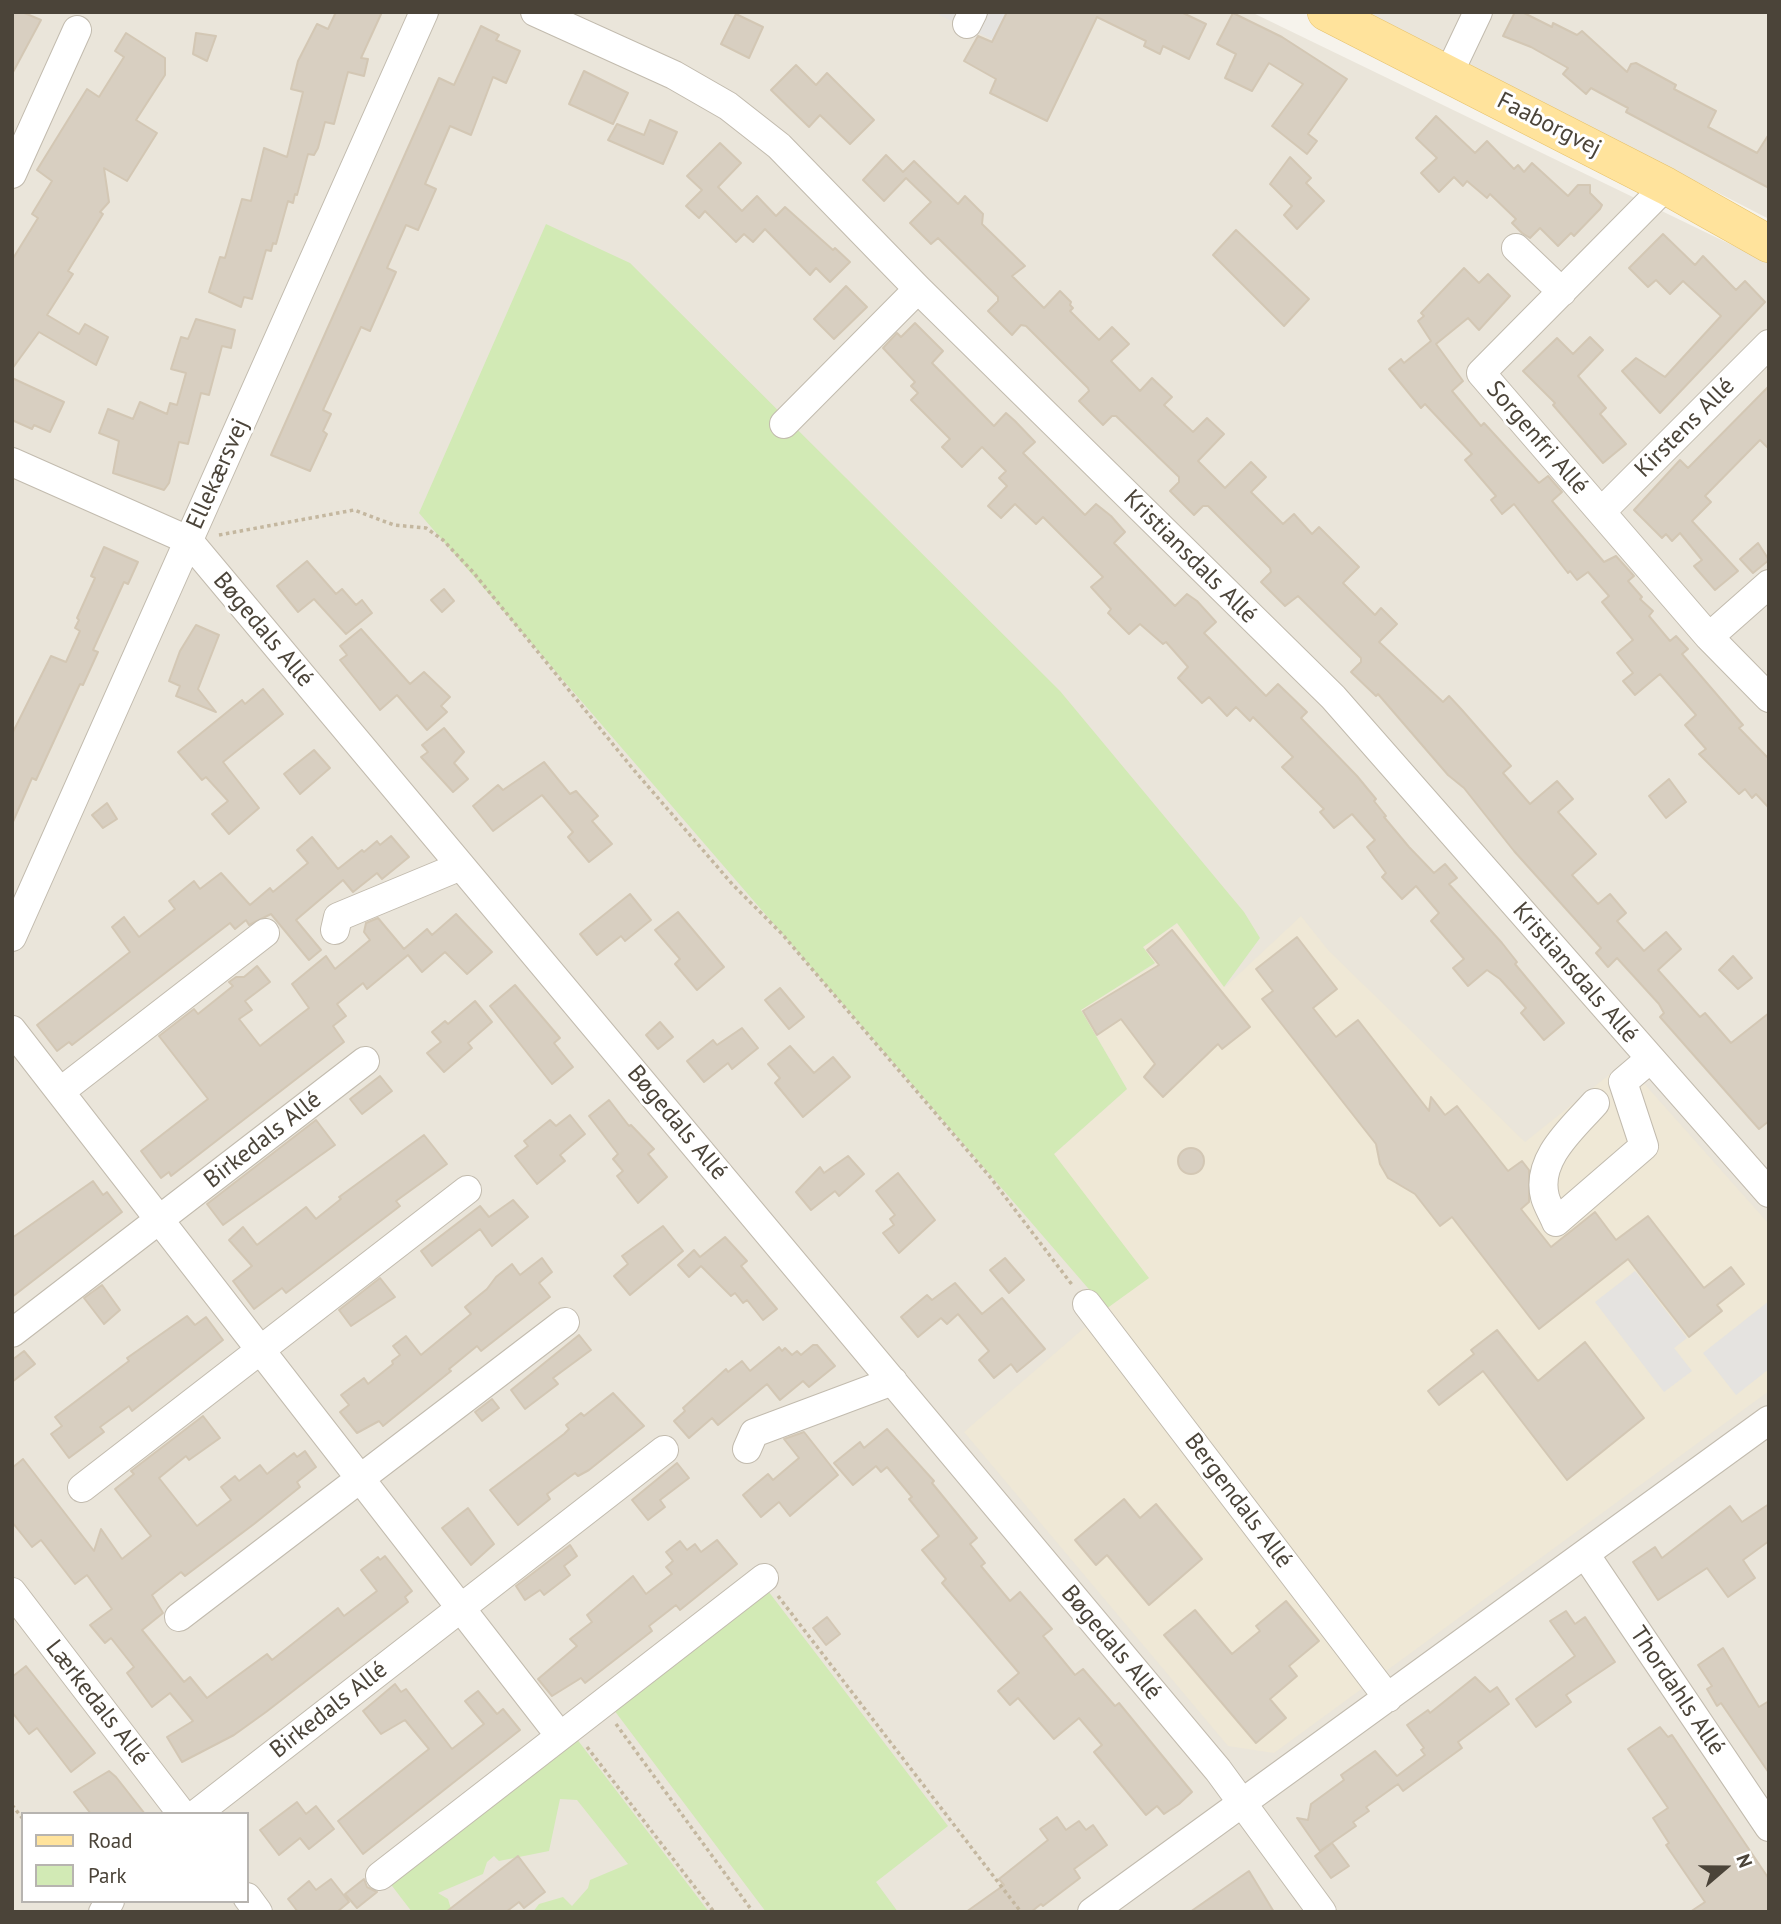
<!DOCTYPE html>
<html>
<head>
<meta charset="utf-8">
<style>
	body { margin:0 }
	#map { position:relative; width:1781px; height:1924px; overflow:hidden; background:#f6f3ec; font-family:"PT Sans",sans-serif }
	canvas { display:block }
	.frame { position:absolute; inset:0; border:14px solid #4b4439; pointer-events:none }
	.legend { position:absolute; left:21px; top:1812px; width:228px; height:91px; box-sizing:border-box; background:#fff; border:2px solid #b7b4b0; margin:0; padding:9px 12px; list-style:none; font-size:21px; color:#4b4439 }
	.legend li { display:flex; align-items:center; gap:14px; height:35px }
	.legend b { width:35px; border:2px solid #b7b4b0 }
	.north { position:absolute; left:1690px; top:1833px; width:70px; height:70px; -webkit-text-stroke:5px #fff; paint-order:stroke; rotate:70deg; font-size:19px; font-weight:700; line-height:28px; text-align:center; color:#4b4439 }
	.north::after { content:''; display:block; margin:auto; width:24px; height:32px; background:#4b4439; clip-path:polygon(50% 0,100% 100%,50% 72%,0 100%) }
</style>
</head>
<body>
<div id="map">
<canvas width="1781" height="1924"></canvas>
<div class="frame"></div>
<ul class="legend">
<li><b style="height:9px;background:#ffe39c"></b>Road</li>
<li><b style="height:19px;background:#d2eab5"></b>Park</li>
</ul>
<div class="north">N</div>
</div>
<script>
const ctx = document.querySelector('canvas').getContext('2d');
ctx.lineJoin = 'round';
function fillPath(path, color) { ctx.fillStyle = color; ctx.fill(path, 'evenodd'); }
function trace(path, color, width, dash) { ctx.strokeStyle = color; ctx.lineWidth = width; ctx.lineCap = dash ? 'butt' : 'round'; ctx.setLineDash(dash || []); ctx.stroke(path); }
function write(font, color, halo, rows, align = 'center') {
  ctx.font = font + ' "PT Sans",sans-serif'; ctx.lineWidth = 6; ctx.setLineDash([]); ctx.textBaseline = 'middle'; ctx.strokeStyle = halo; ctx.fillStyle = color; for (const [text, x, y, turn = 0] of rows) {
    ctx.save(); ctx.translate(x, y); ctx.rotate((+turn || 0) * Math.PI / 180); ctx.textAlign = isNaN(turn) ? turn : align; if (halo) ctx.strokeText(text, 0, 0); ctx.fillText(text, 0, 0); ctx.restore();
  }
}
fillPath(new Path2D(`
	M12,12H1251L1769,263V1912H12ZM23,1814H247V1901H23Z
	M1367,12H1769V219Z`), '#eae5da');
fillPath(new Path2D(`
	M1301,916L1328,950L1525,1142L1625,1062L1769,1224V1391L1274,1753L1228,1746L964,1432L1106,1309L1054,1154L1127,1089L1081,1010L1155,964L1143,947L1178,923L1225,987Z`), '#efe8d6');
fillPath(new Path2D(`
	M546,224L630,263L1060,691L1244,912L1260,938L1224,987L1177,923L1143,947L1155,963L1081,1010L1127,1089L1054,1154L1149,1278L1106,1309L419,513Z
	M765,1587L948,1826L876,1882L898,1912H766L611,1706Z
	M573,1734L709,1912H533L539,1904L563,1897L572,1906L588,1888L590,1880L628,1864L577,1800L560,1799L549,1851L499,1861L494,1856L487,1862L483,1874L438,1893L448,1899L452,1912H412L386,1878Z`), '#d2eab5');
fillPath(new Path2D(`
	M940,12H1007L994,40L939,15Z
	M1635,1271L1687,1338L1674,1348L1692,1371L1664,1392L1595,1302Z
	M1769,1301V1369L1736,1395L1703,1353Z`), '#e5e3e0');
const building = new Path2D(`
	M12,12H22L41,20L12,74Z
	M336,12H382L361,58L368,59L364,76L348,72L334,124L325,122L318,148L314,155L308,154L297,195L295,194L293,203L288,201L276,244L273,243L271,251L266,250L252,299L244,297L241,307L209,292L220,257L225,258L242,199L251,201L264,148L287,157L303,92L291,89L298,61L317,24L328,29Z
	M1007,12H1181L1206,24L1189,59L1163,46L1160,54L1144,46L1146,41L1097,17L1047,121L990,93L996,79L964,61L978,36L992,42Z
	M1515,12H1522L1552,27L1553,23L1577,35L1582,31L1627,72L1631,64L1636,63L1676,85L1674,89L1716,111L1708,127L1757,153L1769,134V188L1626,112L1628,108L1591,88L1586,94L1563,74L1568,68L1531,47L1503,36Z
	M1233,13L1282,37L1347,79L1308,134L1317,141L1307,154L1272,126L1303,84L1269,63L1252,91L1225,78L1236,54L1217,44Z
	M736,14L763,27L749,58L721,44Z
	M481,26L499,35L496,40L520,51L506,83L493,77L471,135L450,126L425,184L436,189L418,230L406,225L387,268L396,272L370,331L361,327L323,410L331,414L323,431L327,434L310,471L271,455L439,78L454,85Z
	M126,33L165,58V75L136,120L157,133L127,181L104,168L109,202L100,212L103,214L68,271L73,274L47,315L79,334L85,324L108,337L96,365L39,332L12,369V260L38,218L32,214L52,181L37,170L87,89L99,97L124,57L115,51Z
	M196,33L216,36L207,61L193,54Z
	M796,65L816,85L827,73L874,120L850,144L820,115L809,127L771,90Z
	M584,71L628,93L613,124L569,104Z
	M1436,116L1475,153L1487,141L1514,169L1518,165L1524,172L1532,163L1568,196L1578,185H1590V193L1602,205L1600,209L1574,236L1571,233L1558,246L1540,228L1530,238L1522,233L1512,223L1516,219L1490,194L1487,198L1467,181L1463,186L1454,177L1439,192L1421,173L1437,158L1416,138Z
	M650,120L677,132L663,164L608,140L617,124L644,135Z
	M720,143L741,163L718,187L742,211L757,196L776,216L785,207L833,250L835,248L850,262L830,282L816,268L810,275L765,229L753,242L744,234L736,242L705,211L699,218L686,206L702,190L687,176Z
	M886,155L903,172L914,161L958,204L965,196L983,214L982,224L1025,266L1012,276L1044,308L1060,291L1071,302L1070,305L1073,308L1070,311L1099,340L1112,327L1129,344L1111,361L1140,391L1152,378L1172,397L1164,405L1193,432L1207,418L1224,434L1198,461L1225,488L1251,462L1266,477L1251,492L1283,524L1294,514L1312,534L1319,527L1359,567L1343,583L1375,615L1381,608L1397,624L1379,642L1443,702L1449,696L1462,710L1511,766L1503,773L1530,804L1557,781L1573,799L1558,812L1596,854L1572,875L1598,904L1610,894L1626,913L1617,921L1644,951L1666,932L1681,949L1658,970L1700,1017L1705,1013L1731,1043L1769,1013V1121L1759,1129L1660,1017L1664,1013L1659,1004L1617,958L1608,967L1596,953L1601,948L1514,851L1464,788L1448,775L1378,694L1376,696L1351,672L1361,662V658L1298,596L1285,606L1261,582L1271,572L1270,568L1208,506H1203L1194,515L1170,491L1179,482V477L1116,416H1112L1103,425L1079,401L1089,391L1088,388L1026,326L1021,325L1012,335L988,311L998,301V297L938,238L931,244L910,223L931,202L906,178L884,201L863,180Z
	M1290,157L1311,178L1306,183L1324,201L1297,229L1284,215L1292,206L1270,184Z
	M1236,230L1309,299L1284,326L1213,255Z
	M1663,234L1695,265L1703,256L1736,290L1745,281L1765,302L1660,413L1622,371L1636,358L1665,377L1721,316L1683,281L1670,294L1656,280L1648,287L1629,268Z
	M1464,268L1479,283L1488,274L1510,296L1479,330L1468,318L1436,344L1463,381L1452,391L1481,426L1484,423L1539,483L1548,476L1562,492L1552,501L1604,562L1616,556L1634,576L1628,581L1642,597L1640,599L1653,611L1649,616L1670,641L1676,636L1688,649L1682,654L1743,725L1739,728L1769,759V808L1756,794L1752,798L1745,789L1739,794L1699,754L1706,749L1685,725L1696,715L1660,674L1635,695L1623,681L1633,673L1617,653L1633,640L1602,602L1609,596L1588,572L1577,580L1570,571L1568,573L1514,504L1502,514L1491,500L1496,496L1465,460L1472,454L1425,404L1421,408L1389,369L1401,359L1404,363L1431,341L1418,321L1424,316L1421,313Z
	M846,286L867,307L834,339L814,319Z
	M196,319L235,330L231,348L222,346L209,395L201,393L188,444L179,442L169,483L164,490L113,473L119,441L99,433L108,409L133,419L140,402L167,414L170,403L177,405L186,373L171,369L181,337L188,339Z
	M915,323L943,351L932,363L994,426L1006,413L1015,421L1035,442L1023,453L1085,515L1096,504L1111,516L1125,532L1114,543L1175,606L1187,594L1197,601L1216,622L1204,633L1266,696L1278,684L1307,712L1301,718L1357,776L1376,799L1374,801L1386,816L1384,817L1409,847L1434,873L1445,864L1457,878L1449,884L1502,943L1517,962L1515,964L1564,1023L1544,1040L1521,1013L1526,1008L1500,979L1487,970L1468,986L1453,968L1464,959L1431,921L1439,913L1416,886L1402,899L1382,877L1386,873L1367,847L1375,840L1352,814L1334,828L1320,812L1324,809L1282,767L1293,757L1253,717L1250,721L1236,707L1227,716L1209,697L1202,703L1178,678L1188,667L1166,642L1163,644L1140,624L1129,634L1108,613L1111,609L1091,587L1103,577L1043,517L1036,524L1015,504L1001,518L988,506L1007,486L999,478L1006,471L982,447L962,467L942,447L950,439L911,400L918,393L911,386L915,382L883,348L897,333L901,337Z
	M1590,337L1603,350L1578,376L1606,408L1600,414L1626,444L1603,463L1553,405L1555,403L1523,371L1557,338L1573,354Z
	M12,378L64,402L50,432L34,425L32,429L12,420Z
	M1769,386V449L1760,440L1705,496L1711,502L1692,521L1738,571L1715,590L1694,566L1702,560L1680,533L1672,541L1666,534L1662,538L1634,510L1680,460L1688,468Z
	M1758,543L1769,560L1753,573L1740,559Z
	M104,547L138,562L128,584L124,582L93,650L98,652L83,685L80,684L36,780L32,778L12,824V734L51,656L66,662L80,631L75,628L79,620L77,618L95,578L91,576Z
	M307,561L336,594L342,589L356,605L362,600L372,613L346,634L314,599L298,612L277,586Z
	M444,589L454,601L442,612L431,600Z
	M196,625L219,635L198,689L216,712L176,696L180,686L169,681L180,651Z
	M361,629L410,684L424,672L450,697L441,706L447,712L427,730L397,695L380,710L340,660L347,655L340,646Z
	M263,689L283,714L223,762L259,808L229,834L212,814L228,801L206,777L202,780L178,752L242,700L245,704Z
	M444,728L464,752L454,763L468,779L453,792L421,757L428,752L422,745Z
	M314,750L330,768L300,794L284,774Z
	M544,762L570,794L576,791L598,816L592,821L612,844L589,862L568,837L573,832L542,795L493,831L473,806L498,785L503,790Z
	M1669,779L1686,802L1666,818L1649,796Z
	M107,803L117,819L103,828L92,815Z
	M391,836L409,857L382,879L377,873L353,892L343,880L296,920L321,950L309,960L271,914L249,925L246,920L235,929L230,923L72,1045L69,1042L57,1051L37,1025L130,952L112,927L124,917L139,937L175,909L169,901L194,881L200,889L221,873L250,905L270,888L273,892L308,863L297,850L312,837L338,869L362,850L364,852L377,841L380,845Z
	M630,894L651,920L625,941L621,936L597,955L580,934Z
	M678,912L724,967L697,990L675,964L680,959L655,930Z
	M456,914L492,952L467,974L445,952L422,972L408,955L367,989L363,983L337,1004L346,1016L333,1026L344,1042L171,1176L169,1172L161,1178L141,1151L208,1099L159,1036L194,1009L198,1014L233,986L229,982L236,977H244L257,966L270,982L245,1001L252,1010L239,1019L260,1046L309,1008L292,984L326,956L335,969L370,940L364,932L366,923L378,918L404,949L427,929L432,935Z
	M1172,930L1250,1027L1222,1049L1218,1044L1163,1097L1144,1077L1155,1064L1121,1019L1097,1035L1083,1011L1159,965L1147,950Z
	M1297,937L1337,989L1313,1008L1336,1037L1358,1020L1429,1111L1431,1097L1445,1115L1457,1106L1508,1171L1522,1161L1529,1170V1202L1521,1209L1551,1247L1595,1212L1616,1240L1648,1216L1704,1288L1731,1267L1744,1284L1717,1305L1722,1311L1689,1337L1628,1259L1539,1329L1452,1217L1440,1226L1415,1194L1388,1178L1380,1164L1376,1144L1262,999L1273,991L1256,969Z
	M1733,956L1752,978L1738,989L1719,970Z
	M515,985L560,1038L554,1043L573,1067L552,1084L490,1006Z
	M780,988L804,1017L789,1029L765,1000Z
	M475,1001L492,1022L468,1043L472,1048L444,1072L427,1053L441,1042L432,1032L445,1021L448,1024Z
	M660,1022L673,1037L658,1049L646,1035Z
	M742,1028L758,1048L732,1069L728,1063L704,1082L687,1061L713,1040L717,1045Z
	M790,1046L814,1073L833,1057L850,1077L803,1117L775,1083L780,1078L768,1064Z
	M380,1076L392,1091L362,1114L350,1099Z
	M609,1100L629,1126L631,1125L654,1149L648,1154L667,1177L638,1203L617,1176L623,1171L613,1159L618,1154L589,1116Z
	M570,1115L585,1134L560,1155L565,1161L537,1184L515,1156L528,1146L524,1141L550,1120L556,1126Z
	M316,1120L335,1145L223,1225L207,1204Z
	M424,1135L447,1164L396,1201L400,1206L286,1293L282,1288L254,1309L233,1281L252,1266L229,1240L243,1227L257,1245L306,1207L316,1219L341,1199L339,1197Z
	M1178 1161a13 13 0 1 1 26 0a13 13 0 1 1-26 0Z
	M848,1156L864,1174L839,1196L835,1191L811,1210L796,1192L820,1167L824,1173Z
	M898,1173L935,1220L899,1253L883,1233L894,1225L890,1219L895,1215L876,1191Z
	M93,1181L103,1195L107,1192L122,1212L12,1297V1238Z
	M513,1200L528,1217L492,1246L480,1229L432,1266L421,1251L480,1206L489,1217Z
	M663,1226L683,1251L630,1295L614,1276L628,1264L622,1256Z
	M725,1237L747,1261L741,1266L777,1309L763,1320L747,1300L743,1303L735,1293L731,1296L701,1266L689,1277L678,1265L694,1250L700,1257Z
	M542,1258L552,1272L539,1283L550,1297L481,1351L477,1346L449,1369L451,1371L383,1426L379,1421L357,1433L340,1412L349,1405L341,1395L364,1378L368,1384L393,1364L392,1361L400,1355L393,1346L406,1336L421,1355L471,1314L465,1307L487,1289L496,1277L512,1264L520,1275Z
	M1005,1258L1024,1280L1009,1293L990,1270Z
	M380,1278L395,1297L351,1326L339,1310Z
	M955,1283L982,1314L1002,1298L1045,1349L1017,1372L1011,1364L994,1378L979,1360L989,1351L958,1314L947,1324L941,1318L918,1337L901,1317L927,1295L932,1300Z
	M102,1285L120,1310L104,1324L84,1298Z
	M187,1316L195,1325L206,1317L223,1340L132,1411L129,1406L100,1427L104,1432L69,1458L51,1434L62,1426L55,1417L129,1361L127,1358Z
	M1497,1330L1538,1381L1585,1342L1644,1418L1567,1480L1483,1371L1439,1405L1428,1391L1474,1354L1471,1350Z
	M579,1335L591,1350L553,1378L558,1384L525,1409L511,1390Z
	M813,1345H817L835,1366L809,1387L803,1381L780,1400L767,1384L718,1425L712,1418L689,1438L674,1421L685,1411L683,1408L726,1369L728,1372L742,1361L750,1371L779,1347L782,1351L785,1348L792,1355L797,1351L801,1355Z
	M24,1351L35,1364L12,1382V1360Z
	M613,1393L644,1426L589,1470L578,1476L575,1473L547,1494L550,1499L518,1525L490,1490L564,1434L569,1429L566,1425L581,1413L584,1416Z
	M492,1399L499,1408L482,1421L475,1412Z
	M203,1416L220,1438L189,1460L186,1456L159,1478L197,1526L231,1500L221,1487L235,1476L239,1481L260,1465L267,1474L294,1453L297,1457L305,1451L316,1467L297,1482L300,1487L254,1524L185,1576L181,1572L152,1595L163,1613L142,1630L184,1682L190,1677L207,1698L267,1654L272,1660L338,1608L344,1616L377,1591L361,1570L378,1557L380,1560L385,1556L412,1591L405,1597L408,1602L266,1712L234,1735L182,1762L167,1737L193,1721L170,1693L152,1707L127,1673L134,1667L111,1638L105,1643L90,1625L112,1609L87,1575L75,1584L41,1540L32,1547L12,1522V1468L23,1459L94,1551L101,1529L122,1559L151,1536L115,1489L134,1474L131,1471Z
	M887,1429L934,1481L932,1483L977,1538L970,1544L985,1563L981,1566L1010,1601L1020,1592L1052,1629L1043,1636L1075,1675L1083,1669L1115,1706L1119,1703L1192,1792L1179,1804L1164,1814L1157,1806L1146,1815L1094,1752L1102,1745L1079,1718L1054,1739L1018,1698L1010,1705L998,1691L1019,1673L942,1583L946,1579L922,1550L939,1536L909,1499L912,1497L887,1467L881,1472L876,1466L853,1485L834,1463L860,1442L864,1448Z
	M804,1432L838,1475L790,1516L779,1502L761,1517L743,1495L768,1474L773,1480L799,1458L784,1439Z
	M677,1463L689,1478L660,1500L665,1507L648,1520L632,1500Z
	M1124,1499L1140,1518L1156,1504L1202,1559L1149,1605L1107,1555L1096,1565L1075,1540Z
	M1769,1504V1541L1743,1560L1755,1578L1728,1597L1707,1568L1658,1600L1633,1562L1655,1547L1662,1558L1730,1506L1742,1522Z
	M468,1508L494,1544L471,1565L442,1528Z
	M717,1540L737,1564L680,1610L676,1605L649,1626L652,1631L585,1683L581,1678L552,1696L538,1679L577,1646L570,1639L592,1622L587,1615L633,1576L646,1594L672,1574L666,1567L673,1561L666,1552L680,1541L687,1550L695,1544L701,1552Z
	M570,1545L577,1556L564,1566L570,1575L544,1595L540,1590L525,1600L516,1586Z
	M1286,1601L1319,1641L1289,1666L1297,1676L1270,1699L1286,1718L1256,1743L1164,1635L1195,1610L1232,1654L1260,1631L1256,1626Z
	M1566,1611L1575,1624L1585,1617L1615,1662L1566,1695L1571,1702L1536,1727L1516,1699L1575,1656L1550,1621Z
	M827,1617L840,1634L826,1645L813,1628Z
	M1723,1648L1759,1707L1769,1701V1773L1721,1703L1717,1706L1707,1689L1712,1686L1698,1665Z
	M26,1666L95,1753L71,1772L37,1728L29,1734L12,1712V1677Z
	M1475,1677L1490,1692L1497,1687L1509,1704L1458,1742L1462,1748L1403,1791L1398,1784L1366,1807L1369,1811L1353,1822L1356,1826L1320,1851L1297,1818L1308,1820L1311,1804L1344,1780L1341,1775L1375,1751L1397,1776L1425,1755L1421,1750L1424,1748L1407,1725L1428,1710L1430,1713Z
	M395,1684L401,1692L406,1689L452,1749L484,1724L465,1701L478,1691L497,1714L503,1709L520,1730L363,1854L338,1821L429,1749L405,1720L381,1734L363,1711Z
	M1660,1727L1668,1737L1672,1735L1769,1879V1912H1690L1705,1902L1666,1845L1669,1843L1653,1818L1668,1808L1628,1749Z
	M109,1771L116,1777L145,1814H91L74,1792Z
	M297,1802L306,1814L316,1806L334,1829L309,1849L300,1838L279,1855L260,1830Z
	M1057,1817L1066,1830L1079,1821L1086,1830L1093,1825L1107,1845L1074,1869L1080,1878L1043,1906L1041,1904L1031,1912H966L1004,1885L999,1879L1048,1840L1040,1829Z
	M1332,1843L1349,1866L1331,1878L1315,1856Z
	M518,1856L545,1892L524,1908L519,1902L506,1912H446Z
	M1249,1871L1274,1912H1190Z
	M331,1879L349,1902L337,1912H298L288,1899L309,1881L316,1890Z
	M364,1879L367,1887L377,1892L357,1908L345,1894Z`);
fillPath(building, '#d8cfc1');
trace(building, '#d3c7b4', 2);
const minor = new Path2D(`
	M535,12L674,75L728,106L779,146L918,289L1333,697L1769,1193
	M967,24L973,12
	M1449,73L1478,12
	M12,174L77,30
	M1666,186L1481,373L1709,637L1769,698
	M1516,248L1562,292
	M784,424L918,289
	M12,462L188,540L1218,1770L1322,1912
	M1602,511L1769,344
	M1709,637L1769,584
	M335,930L338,917L461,866
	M12,937L424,12
	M12,1030L560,1736
	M61,1091L265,933
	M1595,1103C1574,1127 1535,1159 1545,1197C1547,1205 1553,1214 1556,1222L1644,1146L1623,1082L1650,1059
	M1087,1304L1388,1698
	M12,1333L365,1061
	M747,1449L754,1433L893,1381
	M82,1488L467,1190
	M1585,1554L1769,1827
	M12,1592L182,1814
	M179,1617L565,1322
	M196,1814L664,1450
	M380,1876L764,1578
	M247,1897L258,1912
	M103,1912L110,1901
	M1092,1912L1769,1420`);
const major = new Path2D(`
	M1326,12L1666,186L1769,244`);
trace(minor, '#c2bbae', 30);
trace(major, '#e6c16a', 38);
trace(new Path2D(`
	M219,535L354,510L394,525L426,528L443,540L473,572L633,769L733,885L782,934L990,1177L1073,1286
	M778,1596L1021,1912
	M616,1724L753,1912
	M587,1747L714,1912
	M12,1805L23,1819`), '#c4b79f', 3.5, [3.5, 3.5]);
trace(minor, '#fff', 28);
trace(major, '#ffe39c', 37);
write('24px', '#4b4439', '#fff', [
	["Faaborgvej",1549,125,27],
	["Kirstens Allé",1685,428,-45],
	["Sorgenfri Allé",1537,438,49],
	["Ellekærsvej",218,474,-66],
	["Kristiansdals Allé",1190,557,45],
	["Bøgedals Allé",263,630,50],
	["Kristiansdals Allé",1575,973,49],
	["Bøgedals Allé",677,1123,50],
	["Birkedals Allé",263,1140,-38],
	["Bergendals Allé",1238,1501,53],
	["Bøgedals Allé",1111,1643,50],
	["Thordahls Allé",1677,1691,56],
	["Lærkedals Allé",97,1703,52],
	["Birkedals Allé",329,1710,-38]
]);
</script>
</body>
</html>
